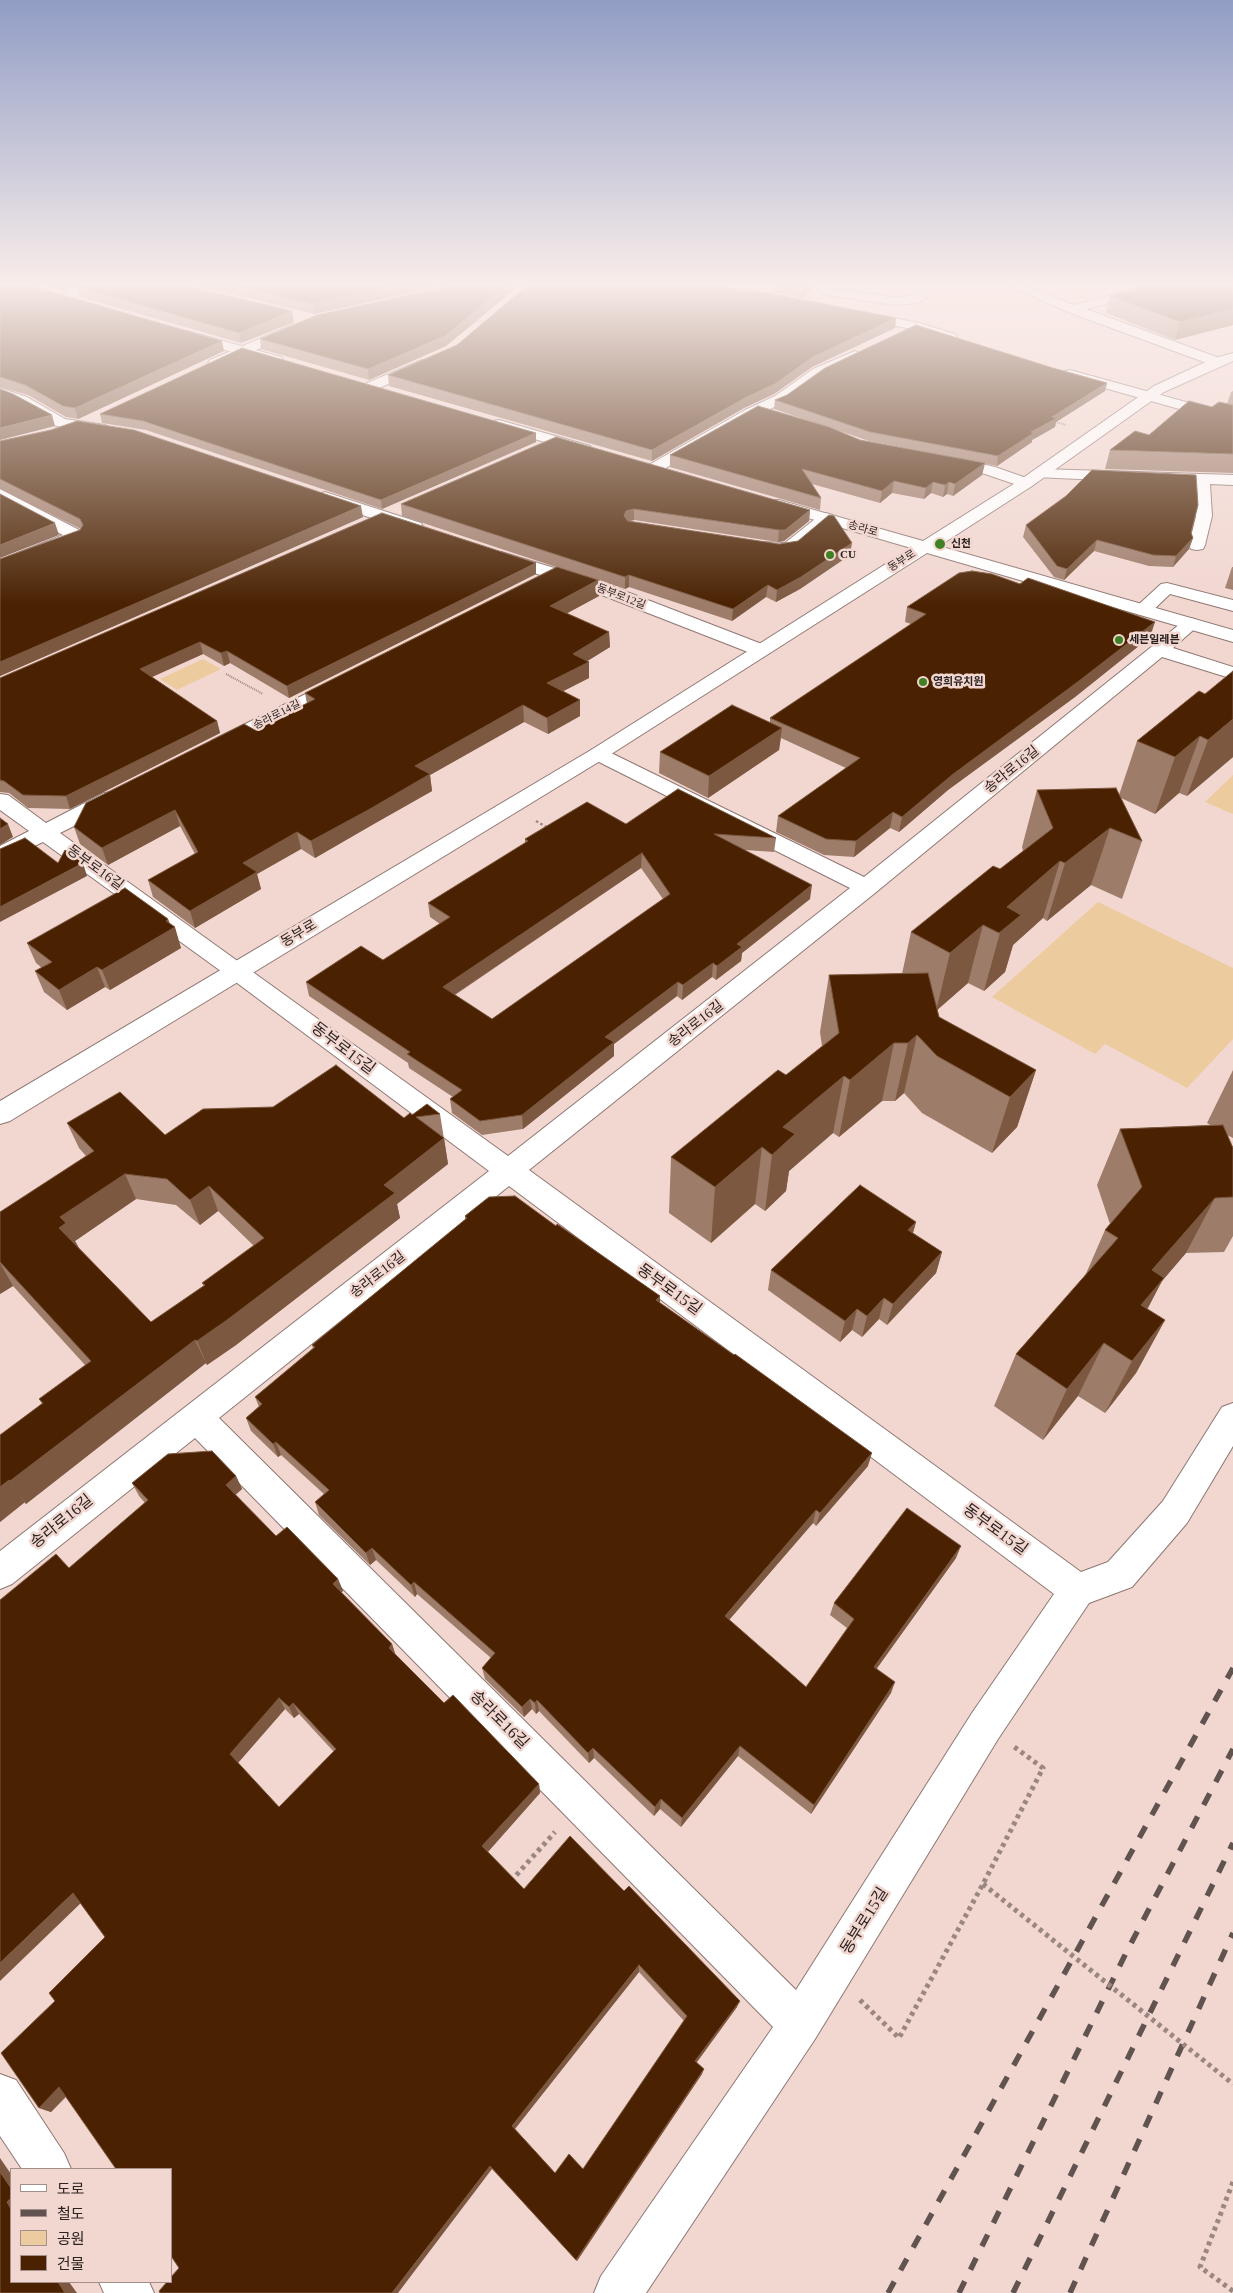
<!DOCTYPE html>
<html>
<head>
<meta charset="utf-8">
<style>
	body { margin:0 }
	#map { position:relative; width:1233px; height:2293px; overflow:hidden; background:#f2d7d1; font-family:"Times New Roman","Noto Sans KR",serif }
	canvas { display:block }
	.legend { position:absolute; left:10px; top:2168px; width:162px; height:115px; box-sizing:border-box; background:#f2d7d1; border:1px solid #a38f8b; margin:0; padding:6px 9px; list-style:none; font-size:15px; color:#2c2321 }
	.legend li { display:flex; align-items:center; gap:10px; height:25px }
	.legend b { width:25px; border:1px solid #a38f8b }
</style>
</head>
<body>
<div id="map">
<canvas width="1233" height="2293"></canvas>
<ul class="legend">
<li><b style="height:6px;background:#fff"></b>도로</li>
<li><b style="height:6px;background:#605350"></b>철도</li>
<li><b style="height:14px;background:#eccb9e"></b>공원</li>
<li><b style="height:14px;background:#4a2202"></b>건물</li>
</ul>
</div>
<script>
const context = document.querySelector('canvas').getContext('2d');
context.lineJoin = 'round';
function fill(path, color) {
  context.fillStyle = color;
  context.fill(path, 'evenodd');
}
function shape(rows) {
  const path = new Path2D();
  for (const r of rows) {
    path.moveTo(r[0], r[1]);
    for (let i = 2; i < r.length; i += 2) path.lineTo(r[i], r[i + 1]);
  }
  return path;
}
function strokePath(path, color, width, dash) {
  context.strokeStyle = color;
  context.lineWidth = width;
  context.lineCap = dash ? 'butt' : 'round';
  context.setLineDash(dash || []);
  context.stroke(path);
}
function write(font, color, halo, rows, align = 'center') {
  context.font = font + ' "Times New Roman","Noto Sans KR",serif';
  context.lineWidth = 5;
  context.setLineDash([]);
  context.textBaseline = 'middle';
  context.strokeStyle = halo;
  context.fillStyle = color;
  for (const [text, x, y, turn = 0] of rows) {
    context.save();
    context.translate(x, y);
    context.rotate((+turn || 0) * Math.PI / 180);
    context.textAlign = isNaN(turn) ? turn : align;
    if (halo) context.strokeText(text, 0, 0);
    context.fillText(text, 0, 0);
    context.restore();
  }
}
fill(shape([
	[1051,284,1113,284,1075,294],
	[203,659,221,669,177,690,160,679],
	[1233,775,1233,814,1205,802],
	[1098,902,1233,968,1233,1039,1187,1088,1105,1044,1095,1054,992,997]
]), '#eccb9e');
const minor = shape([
	[87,284,105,284,65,301,57,301,55,298,57,295,87,284],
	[823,284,836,284,832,289,894,297,911,296,931,284,952,284,936,291,918,303,894,305,819,294,817,291,823,284],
	[1004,284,1022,284,1074,305,1154,284,1176,284,1174,287,1086,309,1222,359,1224,362,1217,366,1212,365,1068,312,1004,284],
	[858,311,919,323,955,334,957,337,950,341,912,329,853,318,852,315,853,312,858,311],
	[294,324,301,328,299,331,220,366,210,366,208,363,210,360,294,324],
	[855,351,862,355,860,358,823,375,785,402,755,416,659,472,647,472,645,469,647,466,745,410,775,396,813,369,855,351],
	[422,360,427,361,429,364,427,367,377,389,372,390,365,386,367,383,422,360],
	[1070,370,1233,415,1233,424,1065,377,1063,374,1065,371,1070,370],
	[0,388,27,397,65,419,105,425,112,429,105,433,56,426,17,403,0,397,0,388],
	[948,456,995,467,1032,480,1034,483,1032,486,1026,488,985,474,943,464,940,461,943,458,948,456],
	[1040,469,1233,475,1233,485,1210,484,1212,516,1205,545,1203,549,1197,550,1191,549,1189,545,1196,516,1194,484,1034,477,1032,474,1034,471,1040,469],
	[0,489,83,532,85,536,83,540,0,571,0,560,63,535,0,501,0,489],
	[325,492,421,523,423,527,421,531,415,532,409,531,319,500,317,497,319,494,325,492],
	[826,513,832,515,834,518,832,521,796,551,778,554,756,551,754,547,756,543,762,542,785,543,820,515,826,513],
	[501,552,601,582,767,646,769,650,767,654,760,656,753,654,589,590,495,561,492,557,495,553,501,552],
	[1167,583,1233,600,1233,611,1170,594,1149,614,1137,614,1134,610,1137,606,1161,584,1167,583],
	[1191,618,1197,620,1200,624,1173,648,1233,667,1233,679,1162,657,875,893,529,1170,1081,1572,1108,1562,1163,1501,1222,1407,1233,1403,1233,1446,1187,1523,1132,1587,1089,1603,998,1739,815,2039,646,2293,594,2293,601,2276,773,2027,195,1438,12,1584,0,1589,0,1551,489,1171,229,977,43,842,0,862,0,846,29,831,0,810,0,794,8,795,46,823,104,793,112,792,120,793,123,798,120,803,60,833,508,1156,850,888,591,758,588,754,591,750,598,748,605,750,864,877,1185,620,1191,618],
	[509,1186,1054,1594,972,1713,796,1990,219,1418,509,1186],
	[340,677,347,679,350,683,347,687,225,749,218,751,211,749,208,745,211,741,340,677],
	[0,2074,16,2080,64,2153,71,2169,22,2169,0,2136,0,2074],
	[99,2282,149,2282,154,2293,104,2293,99,2282]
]);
const major = shape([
	[187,331,281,357,283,360,276,364,182,338,180,335,187,331],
	[1233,353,1233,361,1164,392,1032,486,939,546,1233,630,1233,642,927,553,605,758,10,1121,0,1124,0,1101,591,750,911,548,767,506,765,503,767,500,779,500,923,541,1020,480,1154,386,1212,359,1233,353],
	[499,420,590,446,593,449,590,452,585,454,494,427,492,424,494,421,499,420]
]);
strokePath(minor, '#8f7772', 2);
strokePath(major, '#8f7772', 2);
strokePath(shape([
	[474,320,486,322],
	[1053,421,1066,425],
	[226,674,263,694]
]), '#9a8782', 2, [1, 1]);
strokePath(shape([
	[536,821,548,828]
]), '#9a8782', 2.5, [2.5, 2.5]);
strokePath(shape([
	[511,1881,555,1832],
	[860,2000,899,2038,983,1884,1043,1768,1013,1746],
	[1233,2182,1200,2267,1233,2291]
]), '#9a8782', 5, [4, 4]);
fill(minor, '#fff');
fill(major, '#fff');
strokePath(shape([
	[888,2293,1233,1668],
	[959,2293,1126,1953,1233,1749],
	[1013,2293,1233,1843],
	[1070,2293,1233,1933]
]), '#605350', 5.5, [13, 13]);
strokePath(shape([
	[983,1884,1233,2084]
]), '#9a8782', 5, [4, 4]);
fill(shape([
	[0,284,224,351,78,419,66,417,28,395,0,387],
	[37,284,81,284,61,291],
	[189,284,450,284,314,314],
	[459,284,521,284,446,346,369,380,261,349,260,339],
	[773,284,816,284,803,298,772,292],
	[1233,284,1233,325,1175,340,1106,313,1110,296],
	[77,287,294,322,241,343,80,297],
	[896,318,895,328,812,367,774,394,744,408,652,461,389,386,388,375,457,345],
	[1053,368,1107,383,1105,391,1056,422,1055,427,1032,440,1032,442,997,466,869,441,831,428,860,440,985,463,982,475,953,496,947,494,943,497,931,493,924,499,892,493,880,503,812,484,821,498,820,510,670,467,670,455,824,426,774,409,775,400],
	[1233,391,1233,473,1105,469,1110,450,1149,435,1212,407,1227,404,1231,392],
	[100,414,536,442,382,509,146,430,102,423],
	[0,441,363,517,0,676,0,559,80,530,81,529,0,489],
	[401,504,810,510,809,521,784,541,778,542,634,520,629,521,850,555,800,589,776,602,766,597,732,621,629,587,625,589,598,580,599,596,567,613,609,632,610,647,587,661,589,662,589,678,563,691,580,700,580,716,548,734,524,722,430,775,432,791,372,825,315,858,301,849,257,874,261,889,195,928,153,897,148,880,195,854,180,826,108,865,80,844,74,827,255,730,307,704,305,693,556,567,402,516],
	[1026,525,1191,533,1193,538,1189,549,1173,567,1149,566,1094,551,1064,580,1054,577,1023,537],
	[1232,567,1233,567,1233,590,1225,588],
	[536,574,289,698,230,663,224,666,203,654,152,677,217,721,220,733,70,809,28,808,9,793,0,792,0,678],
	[907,607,1150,637,1075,697,948,790,899,832,890,828,854,857,824,855,776,832,778,816,846,768,781,738,779,750,708,798,659,773,660,752,770,723,770,718,911,624,905,622],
	[1199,691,1233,757,1187,796,1179,793,1155,814,1121,798,1142,841,1122,899,1091,885,1047,921,1043,918,1013,945,1005,972,984,991,968,983,937,1010,939,1017,1036,1070,1017,1127,992,1153,922,1113,904,1093,895,1101,882,1101,839,1137,833,1133,789,1171,786,1191,765,1211,755,1204,711,1243,669,1213,671,1157,786,1075,822,1046,820,1032,829,975,902,974,911,932,1000,869,1023,851,1022,847,1037,790,1119,795,1137,741],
	[626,824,776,838,774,852,745,850,810,899,742,953,741,961,716,980,712,977,682,1000,677,996,614,1044,614,1056,523,1129,482,1135,452,1113,450,1099,453,1097,409,1068,408,1063,309,996,306,982,383,960,440,924,430,917,428,903,525,843,525,839],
	[641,868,663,899,492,1019,455,995],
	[168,919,181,948,110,990,105,987,67,1010,44,992,35,971,42,968,36,963,27,943],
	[1233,1070,1233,1138,1227,1135,1233,1148,1233,1236,1224,1252,1186,1253,1162,1281,1147,1309,1165,1320,1136,1373,1105,1413,1078,1396,1043,1440,994,1406,1016,1354,1085,1276,1105,1230,1110,1224,1097,1185,1120,1129,1210,1125,1207,1123],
	[440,1114,448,1164,397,1204,400,1218,236,1345,207,1365,206,1363,26,1504,25,1502,0,1522,0,1435,42,1404,39,1399,85,1365,13,1286,0,1294,0,1212,86,1156,79,1148,67,1123,165,1135,404,1118,412,1115],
	[136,1199,176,1205,200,1225,218,1211,254,1246,202,1283,204,1286,151,1322,79,1248,75,1241],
	[465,1216,556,1226,660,1296,660,1303,868,1466,816,1526,813,1523,729,1620,806,1687,847,1628,830,1615,834,1603,956,1558,877,1668,891,1693,811,1814,738,1756,681,1827,660,1809,654,1816,594,1758,589,1763,539,1711,536,1714,532,1709,524,1717,485,1679,482,1668,491,1658,417,1594,415,1597,376,1560,370,1565,319,1515,315,1502,324,1494,281,1455,278,1457,251,1431,246,1418,259,1407,255,1397,313,1348,312,1345,465,1220],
	[916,1222,913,1233,942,1252,936,1273,887,1325,879,1319,862,1337,852,1330,840,1342,768,1290,771,1270],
	[236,1476,242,1489,235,1495,276,1536,338,1579,343,1591,341,1592,392,1644,395,1654,444,1703,539,1784,540,1793,488,1852,524,1889,737,2007,697,2062,702,2074,577,2261,492,2169,179,2268,111,2160,66,2097,51,2112,39,2108,55,2001,105,1937,81,1904,69,1568,145,1503,139,1496,132,1483],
	[285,1709,294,1718,299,1714,334,1752,279,1807,238,1763],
	[639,1972,684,2021,583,2169,555,2173,515,2129]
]), '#9e7c6a');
fill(shape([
	[60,284,81,284,61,291],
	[404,284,450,284,314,314,313,304],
	[508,284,521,284,446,346,369,380,368,369],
	[804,284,816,284,803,298],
	[1233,309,1233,325,1175,340,1180,322],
	[292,311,294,322,241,343,239,333],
	[896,318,895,328,812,367,774,394,744,408,652,461,652,450,745,398,813,357],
	[222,341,224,351,78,419,75,408],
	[1107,383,1105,391,1056,422,1055,427,1032,440,1032,442,997,466,998,456,1052,417],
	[52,415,55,426,0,440,0,428],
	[536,433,536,442,382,509,381,500],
	[985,463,982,475,953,496,955,484],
	[894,481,892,493,880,503,882,491],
	[933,482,931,493,924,499,926,488],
	[949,482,947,494,943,497,945,485],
	[361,506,363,517,0,676,0,662],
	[634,509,634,520,626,522,624,516,626,511],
	[810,510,809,521,784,541,778,542,779,530],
	[55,523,59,535,0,558,0,545],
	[1193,538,1189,549,1173,567,1176,556],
	[1097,540,1094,551,1064,580,1067,569],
	[852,543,850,555,800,589,776,602,777,590],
	[536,563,536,574,289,698,287,686],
	[629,575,629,587,625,589,625,577],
	[598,580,599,596,551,622,550,606],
	[768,585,766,597,732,621,733,609],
	[1155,622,1150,637,1075,697,948,790,899,832,902,817,952,775],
	[609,632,610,647,573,670,573,654],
	[200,642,203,654,143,681,140,669],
	[227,651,230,663,224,666,221,653],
	[589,662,589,678,548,699,547,683],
	[580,700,580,716,548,734,547,718],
	[523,705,524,722,430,775,432,791,372,825,315,858,311,841,415,766],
	[1233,719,1233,757,1187,796,1208,740],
	[217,721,220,733,70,809,66,796],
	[782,728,779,750,708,798,709,776],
	[1200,736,1179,793,1155,814,1175,757],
	[175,810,180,826,108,865,102,848],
	[893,812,890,828,854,857,856,841],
	[8,824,13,837,0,845,0,829],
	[1110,828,1091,885,1047,921,1065,863],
	[297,832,301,849,257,874,261,889,195,928,190,911,243,863],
	[642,853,641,868,445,1001,443,987],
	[1060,861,1043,918,1013,945,1005,972,984,991,1007,907],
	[83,863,87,876,0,922,0,907],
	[812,885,810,899,742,953,741,961,716,980,717,966,737,944],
	[168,919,171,929,175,927,181,948,110,990,102,970],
	[983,925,968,983,936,1011,950,953],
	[713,963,712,977,682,1000,683,985],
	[97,967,105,987,67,1010,59,990],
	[678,982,677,996,614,1044,614,1056,523,1129,522,1115,605,1037],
	[917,1035,904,1093,895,1101,908,1043],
	[894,1043,882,1101,839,1137,850,1080],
	[1036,1070,1017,1127,992,1153,1010,1097],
	[844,1076,833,1133,789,1171,786,1191,765,1211,772,1155,783,1127],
	[444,1138,448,1164,397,1204,400,1218,236,1345,207,1365,197,1341,384,1185],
	[762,1147,755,1204,711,1243,715,1187],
	[125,1174,136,1199,75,1241,79,1248,59,1228,60,1217],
	[209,1186,218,1211,200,1225,190,1200],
	[1215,1198,1186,1253,1162,1281,1136,1331,1119,1353,1152,1270],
	[916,1222,910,1243,908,1230],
	[942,1252,936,1273,887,1325,893,1304],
	[0,1263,13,1286,0,1294],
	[660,1296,660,1310,656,1300],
	[884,1298,879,1319,862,1337,867,1316],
	[857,1309,852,1330,840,1342,845,1321],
	[1165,1320,1136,1373,1105,1413,1132,1361],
	[195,1340,206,1363,26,1504,10,1481],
	[1104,1343,1078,1396,1043,1440,1067,1389],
	[276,1442,281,1455,278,1457,273,1444],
	[872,1453,868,1466,816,1526,820,1513],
	[236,1476,242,1489,232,1498,226,1485],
	[9,1480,25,1502,0,1522,0,1487],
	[816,1510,813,1523,723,1627,725,1616],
	[961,1546,956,1558,870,1678,874,1667],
	[372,1548,376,1560,370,1565,366,1553],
	[338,1579,343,1591,337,1596,333,1584],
	[414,1582,417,1594,415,1597,411,1585],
	[392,1644,396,1656,389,1648],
	[895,1682,891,1693,811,1814,814,1805],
	[279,1698,285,1709,237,1764,230,1754],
	[530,1699,532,1709,524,1717,522,1707],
	[537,1700,539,1711,536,1714,535,1703],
	[293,1703,299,1714,294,1718,289,1707],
	[740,1746,738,1756,681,1827,682,1818],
	[593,1748,594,1758,589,1763,588,1753],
	[539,1784,540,1793,485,1855,482,1846],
	[661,1799,660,1809,654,1816,655,1807],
	[73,1893,83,1901,0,1981,0,1963],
	[639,1965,639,1972,514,2130,512,2126],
	[740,2001,737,2007,694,2066,695,2061],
	[704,2069,702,2074,577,2261,576,2260],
	[59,2087,70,2092,51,2112,39,2108],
	[0,2158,11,2174,11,2188,0,2172],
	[490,2166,492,2169,398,2293,392,2293],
	[11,2198,11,2209,7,2202],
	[58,2282,69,2282,77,2293,65,2293]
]), '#7c5840');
const building = shape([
	[0,284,25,284,222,341,75,408,63,406,25,385,0,377,0,284],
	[83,284,179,284,292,311,239,333,77,287,83,284],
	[228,284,404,284,313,304,228,284],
	[459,284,508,284,445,336,368,369,260,339,317,315,459,284],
	[529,284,702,284,763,292,896,318,813,357,775,384,745,398,652,450,388,375,457,345,529,284],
	[1152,284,1233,284,1233,309,1180,322,1110,296,1152,284],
	[916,325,1053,368,1107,383,1052,417,1057,418,1031,432,1034,433,998,456,870,432,775,400,787,395,825,368,916,325],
	[242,348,536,433,381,500,143,421,100,414,242,348],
	[0,389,13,394,52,415,0,428,0,389],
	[1189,401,1212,407,1219,402,1233,405,1233,454,1110,450,1135,431,1149,435,1189,401],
	[758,406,829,427,860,440,985,463,955,484,949,482,945,485,933,482,926,488,894,481,882,491,802,469,821,498,670,455,758,406],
	[77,421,134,430,361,506,0,662,0,559,80,530,83,525,80,519,0,479,0,441,51,430,77,421],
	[556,437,810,510,785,530,779,530,634,509,626,511,624,516,628,521,779,544,798,541,829,515,834,516,852,543,801,577,777,590,768,585,733,609,629,575,625,577,401,504,556,437],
	[1092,470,1196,475,1198,505,1191,533,1193,538,1176,556,1153,555,1097,540,1067,569,1057,566,1026,525,1066,496,1092,470],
	[0,494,55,523,0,545,0,494],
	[382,513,536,563,287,686,227,651,221,653,200,642,140,669,217,721,66,796,23,795,4,781,0,780,0,678,382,513],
	[557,567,598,580,550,606,609,632,573,654,589,662,547,683,580,700,547,718,523,705,415,766,430,774,370,809,311,841,297,832,243,863,257,872,190,911,148,880,198,852,175,810,102,848,74,827,86,803,244,724,255,730,315,699,305,693,557,567],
	[972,571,992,574,1020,584,1028,578,1155,622,1079,681,952,775,902,817,893,812,856,841,826,839,778,816,860,758,770,718,926,614,907,607,959,573,972,571],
	[1233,671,1233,719,1208,740,1200,736,1175,757,1137,741,1199,691,1205,694,1233,671],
	[732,705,782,728,709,776,660,752,732,705],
	[1116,788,1142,841,1110,828,1065,863,1060,861,1007,907,1021,915,999,933,983,925,950,953,911,932,993,866,1000,869,1053,828,1037,790,1116,788],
	[678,789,776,838,714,834,812,885,737,944,742,947,717,966,713,963,683,985,678,982,605,1037,614,1042,522,1115,480,1121,450,1099,462,1090,407,1054,410,1052,306,982,361,946,383,960,450,917,428,903,528,841,525,839,587,802,626,824,678,789],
	[642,853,670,894,492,1019,443,987,642,853],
	[0,818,8,824,0,829,0,818],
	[25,838,58,863,65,850,83,863,0,907,0,849,25,838],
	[125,888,168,919,166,921,175,927,102,970,97,967,59,990,35,971,52,962,27,943,125,888],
	[928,973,939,1017,1036,1070,1010,1097,937,1056,917,1035,908,1043,894,1043,850,1080,844,1076,783,1127,795,1134,772,1155,762,1147,715,1187,671,1157,778,1070,786,1075,839,1033,829,975,928,973],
	[336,1065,404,1118,410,1113,412,1115,427,1104,440,1114,416,1117,444,1138,384,1185,395,1193,227,1320,197,1341,195,1340,10,1481,9,1480,0,1487,0,1435,43,1403,39,1399,91,1361,0,1262,0,1212,94,1151,67,1123,120,1092,165,1135,203,1109,273,1107,336,1065],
	[125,1174,167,1179,190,1200,209,1186,264,1238,202,1283,205,1285,151,1322,59,1228,66,1223,60,1217,125,1174],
	[1223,1125,1233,1148,1233,1197,1215,1198,1152,1270,1164,1278,1141,1305,1165,1320,1132,1361,1104,1343,1067,1389,1016,1354,1118,1238,1105,1230,1142,1187,1120,1129,1223,1125],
	[860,1185,916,1222,908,1230,942,1252,893,1304,884,1298,867,1316,857,1309,845,1321,771,1270,860,1185],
	[515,1196,556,1226,557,1224,660,1296,656,1300,734,1355,735,1354,872,1453,820,1513,816,1510,725,1616,806,1687,854,1619,834,1603,907,1508,961,1546,874,1667,895,1682,814,1805,740,1746,682,1818,661,1799,655,1807,593,1748,588,1753,537,1700,535,1703,530,1699,522,1707,482,1668,495,1653,414,1582,411,1585,372,1548,366,1553,315,1502,329,1490,276,1442,273,1444,246,1418,262,1404,255,1397,315,1347,312,1345,467,1218,465,1216,489,1197,515,1196],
	[212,1451,236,1476,226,1485,276,1536,287,1527,338,1579,333,1584,392,1644,389,1648,444,1703,453,1695,539,1784,482,1846,524,1889,570,1836,624,1891,629,1886,740,2001,695,2061,704,2069,576,2260,490,2166,392,2293,160,2293,159,2291,167,2282,171,2282,171,2277,179,2268,171,2256,171,2169,116,2169,59,2087,39,2108,1,2053,55,2001,49,1993,105,1937,73,1893,0,1963,0,1600,56,1554,69,1568,148,1500,132,1483,168,1454,212,1451],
	[279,1698,289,1707,293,1703,336,1749,279,1807,230,1754,279,1698],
	[639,1965,687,2016,583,2169,569,2154,555,2173,512,2126,639,1965],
	[0,2172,11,2188,11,2198,7,2202,11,2209,11,2282,58,2282,65,2293,0,2293,0,2172]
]);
fill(building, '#4a2202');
strokePath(building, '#7c5840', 1);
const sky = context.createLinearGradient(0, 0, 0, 605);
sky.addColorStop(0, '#919dc5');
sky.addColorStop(0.47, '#f9edea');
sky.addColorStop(1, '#f9edea00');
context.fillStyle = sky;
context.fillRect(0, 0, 1233, 605);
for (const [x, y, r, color] of [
	[940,544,6,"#3f8123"],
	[830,555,5,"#3f8123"],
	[1119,640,5,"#3f8123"],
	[923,682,5,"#3f8123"]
]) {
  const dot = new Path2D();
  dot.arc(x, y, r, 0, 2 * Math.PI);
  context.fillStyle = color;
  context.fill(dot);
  strokePath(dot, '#f2d7d1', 2);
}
write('11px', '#2c2321', '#f2d7d1', [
	["송라로",863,529,16],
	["동부로",902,561,-32],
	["동부로12길",621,597,21],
	["송라로14길",277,715,-27]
]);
write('bold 11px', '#2c2321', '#f2d7d1', [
	["신천",951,544],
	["CU",840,555],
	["세븐일레븐",1129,640],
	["영희유치원",933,682]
], 'left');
write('14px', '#2c2321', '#f2d7d1', [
	["송라로16길",1012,770,-39],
	["동부로16길",95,868,36],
	["동부로",299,934,-31],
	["송라로16길",696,1024,-38],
	["송라로16길",378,1275,-38]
]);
write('16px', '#2c2321', '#f2d7d1', [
	["동부로15길",343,1049,37],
	["동부로15길",669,1290,36],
	["송라로16길",62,1522,-39],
	["동부로15길",995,1530,36],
	["송라로16길",499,1720,45],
	["동부로15길",865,1921,-58]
]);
</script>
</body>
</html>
